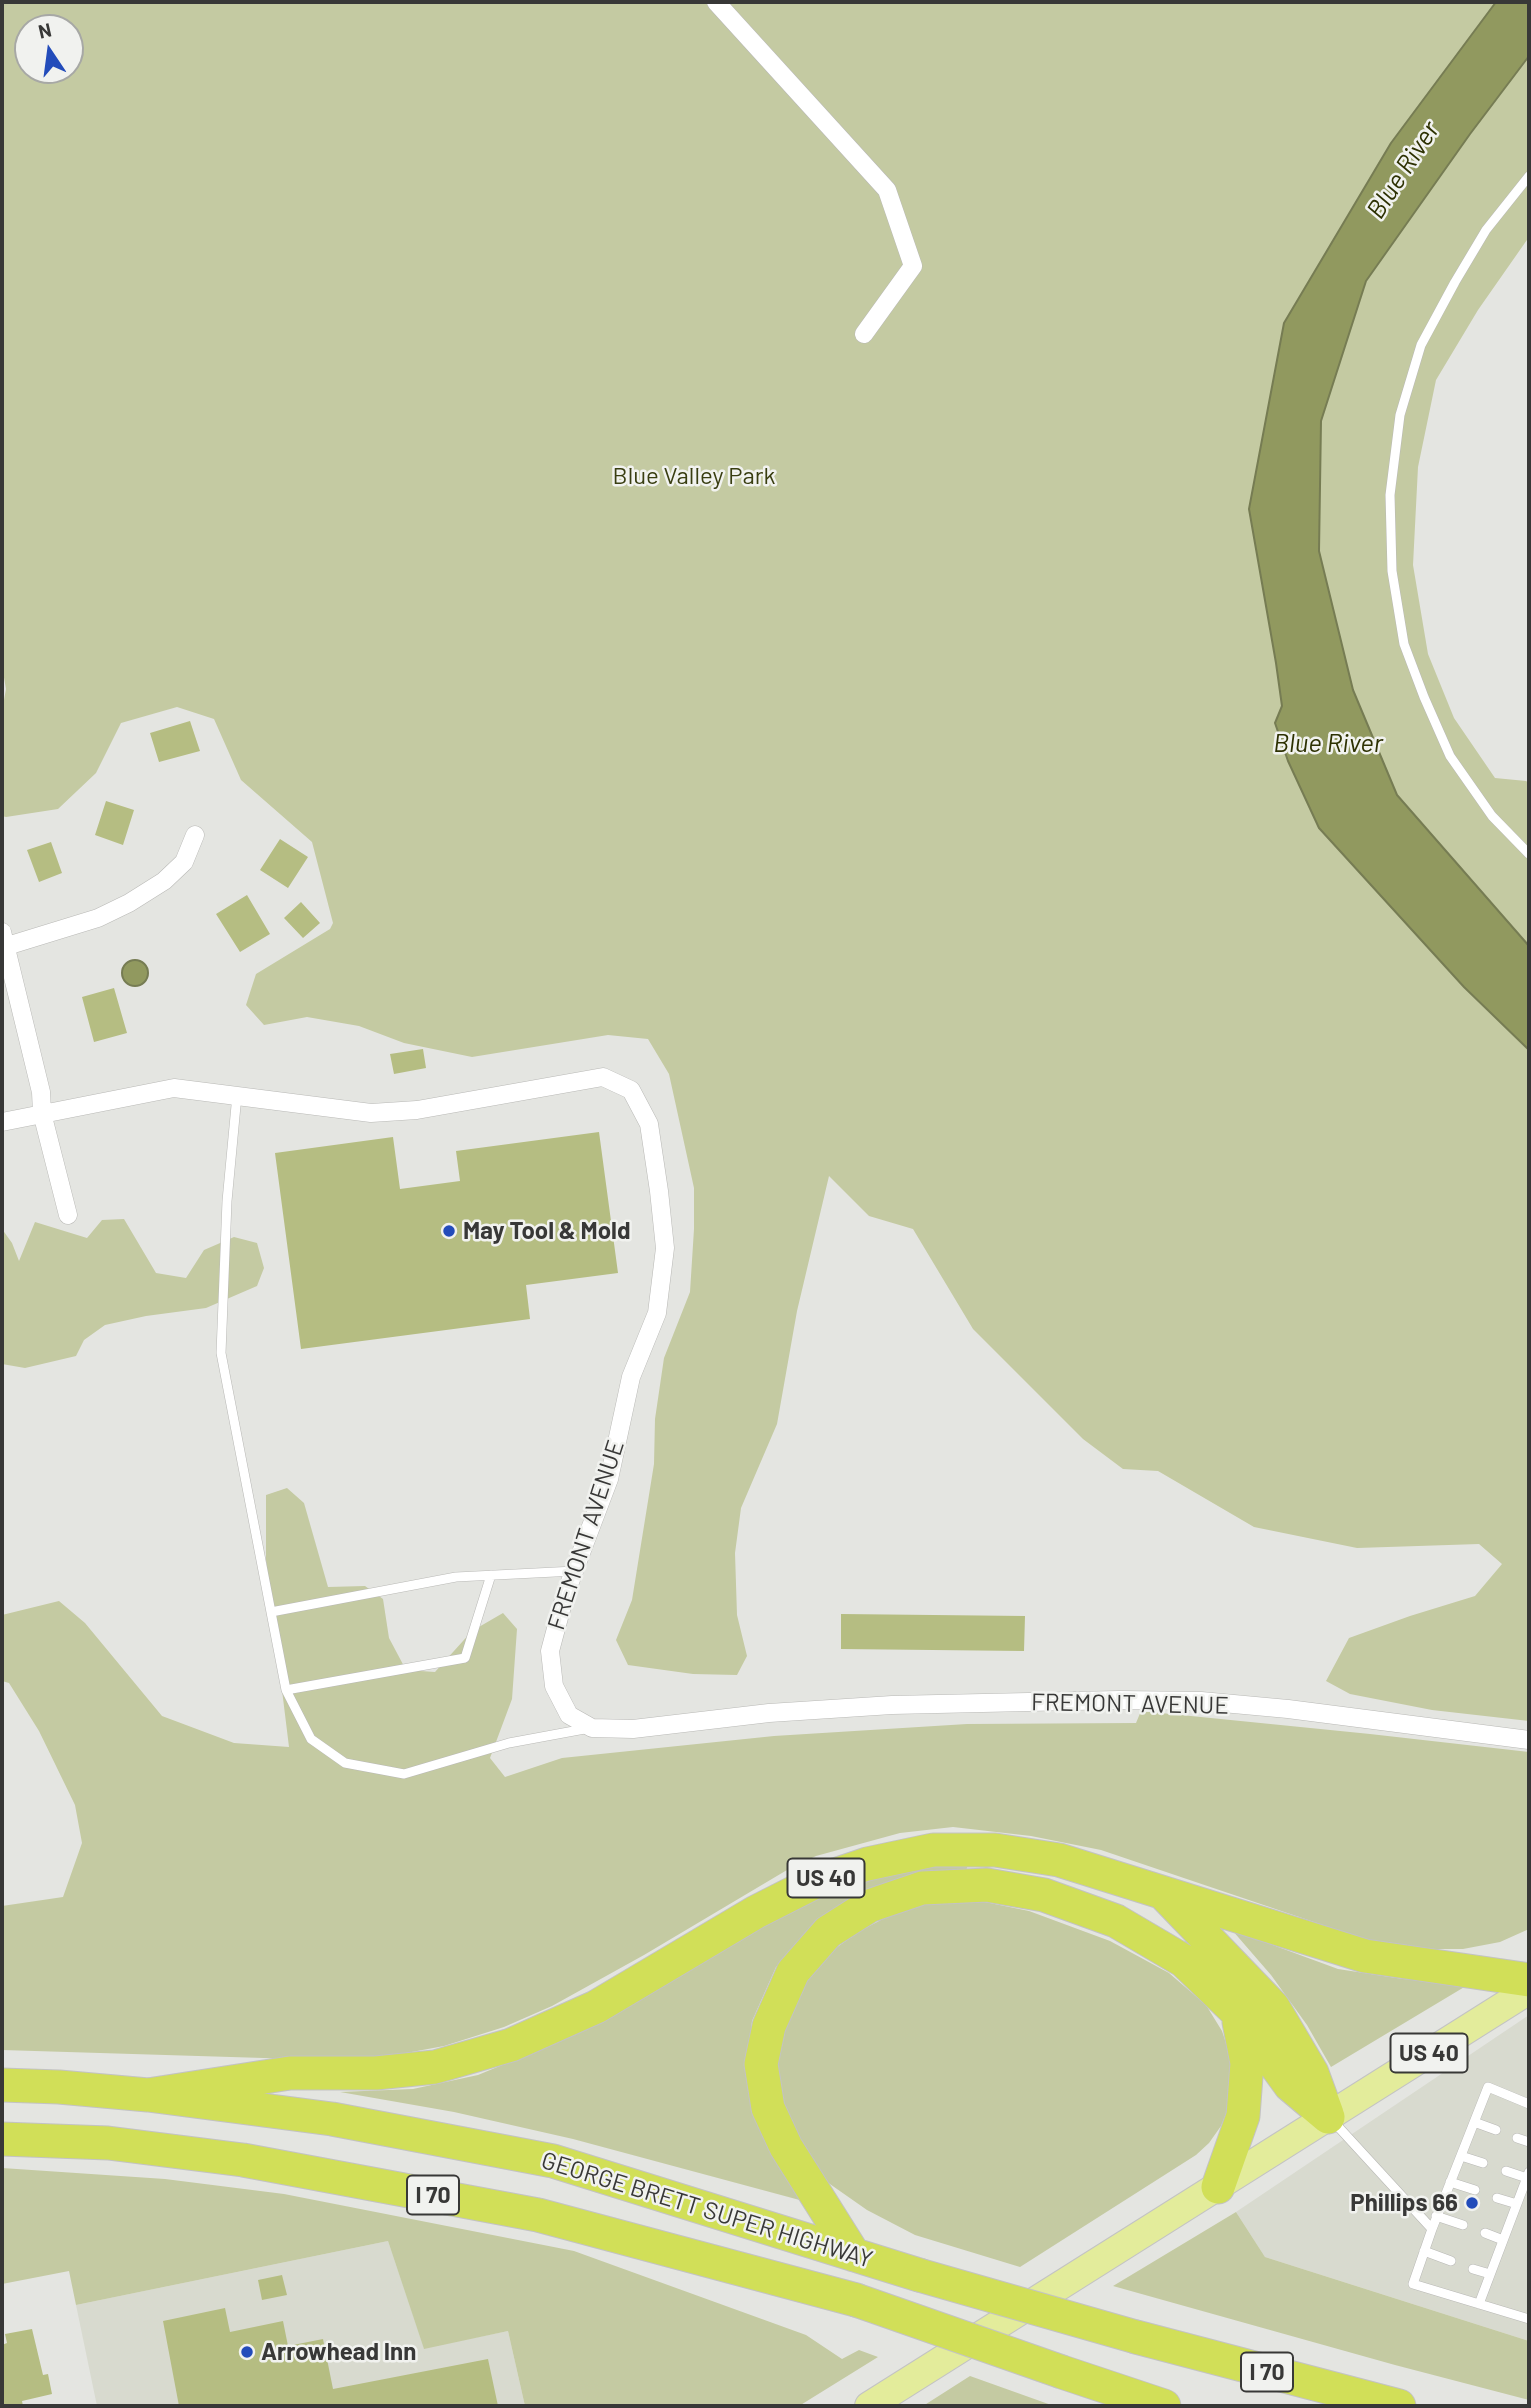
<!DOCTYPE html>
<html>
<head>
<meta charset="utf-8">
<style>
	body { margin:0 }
	#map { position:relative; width:1531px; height:2408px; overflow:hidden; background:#e4e5e1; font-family:Barlow,sans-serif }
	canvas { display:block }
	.frame { position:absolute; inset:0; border:4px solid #383837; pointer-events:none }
	.north { position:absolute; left:14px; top:14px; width:70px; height:70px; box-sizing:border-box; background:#f1f2ef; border:2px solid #a7a8a5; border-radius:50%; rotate:347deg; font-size:19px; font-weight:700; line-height:28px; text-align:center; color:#383837 }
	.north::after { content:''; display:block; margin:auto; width:24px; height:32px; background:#234cba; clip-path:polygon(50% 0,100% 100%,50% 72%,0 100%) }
</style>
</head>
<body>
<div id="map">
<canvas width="1531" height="2408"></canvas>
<div class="frame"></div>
<div class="north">N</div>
</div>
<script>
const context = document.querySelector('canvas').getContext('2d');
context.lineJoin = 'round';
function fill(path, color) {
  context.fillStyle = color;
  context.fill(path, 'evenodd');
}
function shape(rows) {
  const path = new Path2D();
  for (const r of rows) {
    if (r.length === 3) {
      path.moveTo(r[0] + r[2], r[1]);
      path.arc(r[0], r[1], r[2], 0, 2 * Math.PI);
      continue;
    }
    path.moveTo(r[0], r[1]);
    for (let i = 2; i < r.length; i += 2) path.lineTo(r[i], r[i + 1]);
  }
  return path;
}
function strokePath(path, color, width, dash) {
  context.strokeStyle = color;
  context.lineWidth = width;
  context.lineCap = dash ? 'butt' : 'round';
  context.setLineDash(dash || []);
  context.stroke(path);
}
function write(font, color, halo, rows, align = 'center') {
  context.font = font + ' Barlow,sans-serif';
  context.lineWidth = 5;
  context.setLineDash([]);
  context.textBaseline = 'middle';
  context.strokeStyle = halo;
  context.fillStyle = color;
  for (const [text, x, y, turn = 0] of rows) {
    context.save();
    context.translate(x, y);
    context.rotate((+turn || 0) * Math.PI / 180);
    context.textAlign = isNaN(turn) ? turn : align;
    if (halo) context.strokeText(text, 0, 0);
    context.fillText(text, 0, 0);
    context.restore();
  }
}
fill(shape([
	[1529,2015,1529,2341,1265,2257,1236,2212],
	[388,2241,424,2348,508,2331,525,2406,97,2406,76,2305]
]), '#d8dacf');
fill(shape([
	[2,2,1496,2,1391,143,1284,323,1276,663,1282,706,1275,723,1288,761,1319,828,1464,987,1529,1050,1529,1721,1432,1710,1350,1694,1326,1681,1349,1638,1410,1616,1475,1596,1502,1564,1479,1544,1357,1548,1254,1527,1158,1471,1123,1469,1083,1439,973,1329,913,1229,869,1216,829,1176,797,1311,777,1424,741,1508,735,1553,737,1615,747,1656,737,1675,693,1674,628,1665,616,1640,632,1600,654,1464,655,1419,664,1358,690,1292,694,1229,694,1188,669,1074,648,1039,608,1035,472,1057,404,1043,359,1026,307,1017,264,1025,246,1005,256,974,330,929,333,923,312,842,241,780,214,719,177,707,121,723,96,773,58,809,6,817,2,816,2,711,6,689,2,666],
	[28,28,70,28,70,70,28,70],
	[1529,56,1529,237,1478,310,1436,380,1418,467,1413,565,1428,654,1454,718,1495,778,1526,781,1529,783,1529,946,1397,795,1353,690,1319,551,1321,421,1366,281,1470,134],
	[124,1219,156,1273,186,1278,204,1250,234,1237,257,1243,264,1268,257,1286,206,1308,146,1316,105,1325,84,1340,76,1356,25,1368,2,1364,2,1229,12,1243,19,1261,35,1222,87,1238,102,1220],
	[287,1488,304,1503,328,1587,365,1586,383,1599,389,1638,406,1670,435,1672,472,1631,503,1613,517,1629,512,1699,490,1758,505,1777,562,1758,774,1736,967,1724,1136,1723,1141,1711,1370,1734,1529,1752,1529,1929,1500,1942,1463,1949,1417,1949,1379,1944,1101,1850,1031,1836,953,1827,900,1833,816,1856,787,1870,644,1955,552,2006,504,2027,444,2046,390,2056,329,2060,2,2050,2,1906,63,1897,82,1843,75,1805,39,1731,9,1683,2,1681,2,1615,59,1601,85,1623,162,1716,234,1743,289,1747,266,1560,266,1495],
	[968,1863,966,1872,810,1931,776,1967,752,2021,747,2064,807,2202,573,2139,454,2112,340,2092,413,2089,478,2075,548,2046,781,1914,849,1881,904,1868],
	[975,1900,1029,1911,1110,1941,1169,1973,1206,2005,1222,2031,1231,2058,1229,2106,1221,2126,1209,2143,1196,2155,1020,2267,915,2235,867,2210,827,2182,787,2122,776,2053,799,1988,826,1955,860,1931,896,1912,934,1902],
	[1232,1930,1338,1969,1403,1979,1471,1983,1331,2067,1307,2025,1271,1975],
	[2,2168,165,2179,284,2194,574,2251,806,2335,842,2359,859,2350,878,2357,799,2406,525,2406,508,2331,424,2349,388,2241,76,2305,69,2271,2,2284],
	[1236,2212,1265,2257,1529,2341,1529,2400,1395,2365,1113,2286],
	[970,2376,1054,2406,923,2406]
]), '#c4caa2');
const water = shape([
	[1496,2,1529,2,1529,56,1470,134,1366,281,1321,421,1319,551,1353,690,1397,795,1529,946,1529,1050,1464,987,1319,828,1288,761,1275,723,1282,706,1276,663,1249,509,1284,323,1391,143,1496,2],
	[135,973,13]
]);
fill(water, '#91995f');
strokePath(water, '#767c53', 2);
fill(shape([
	[190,721,200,751,159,762,150,733],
	[106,801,134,810,123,845,95,835],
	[280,839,308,857,288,888,260,870],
	[51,842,62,873,39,882,27,850],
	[247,895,270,934,240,952,216,914],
	[301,902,320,923,303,938,284,918],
	[114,988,127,1033,94,1042,82,997],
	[423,1049,426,1068,394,1074,390,1054],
	[599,1132,618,1273,526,1285,530,1319,301,1349,275,1153,393,1137,400,1189,460,1181,456,1151],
	[841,1614,1025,1616,1024,1651,841,1649],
	[282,2275,287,2295,262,2300,258,2280],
	[225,2308,230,2332,283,2321,288,2346,323,2339,333,2389,488,2359,498,2406,179,2406,163,2321],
	[32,2329,43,2375,48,2374,52,2394,22,2401,23,2406,2,2406,2,2345,7,2343,5,2334]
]), '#b5bd82');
const service = shape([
	[1529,176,1486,230,1455,282,1421,345,1400,415,1390,495,1392,571,1404,644,1424,697,1450,756,1492,816,1529,854],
	[237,1095,227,1201,221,1353,286,1690,311,1739,345,1763,404,1774,509,1743,590,1728],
	[271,1612,456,1577,575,1571],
	[286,1690,465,1658,491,1575],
	[1332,2120,1432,2229,1413,2284,1529,2319],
	[1474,2122,1496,2130],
	[1517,2138,1529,2142],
	[1461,2156,1483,2163],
	[1506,2171,1527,2178],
	[1450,2182,1475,2190],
	[1497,2198,1517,2204],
	[1436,2216,1463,2225],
	[1432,2229,1488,2087,1529,2104],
	[1485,2233,1503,2240],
	[1424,2251,1451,2261],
	[1473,2269,1490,2274],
	[1479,2304,1529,2172]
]);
const minor = shape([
	[716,2,887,190,913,266,864,334],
	[2,932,41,1092,42,1113,68,1215],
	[7,946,98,918,129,903,164,881,184,862,195,835],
	[2,1122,174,1088,371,1113,417,1110,603,1077,631,1090,649,1124,659,1191,665,1248,657,1313,631,1377,609,1479,565,1595,550,1651,554,1686,569,1715,592,1728,633,1729,769,1713,892,1705,1119,1700,1201,1701,1288,1709,1529,1740]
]);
const primary = shape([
	[869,2406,1529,1990]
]);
const motorway = shape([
	[1166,1896,1273,2007,1312,2073,1327,2114],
	[2,2085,59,2087,148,2095,332,2119,553,2161,919,2275],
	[148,2095,290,2073,376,2073,435,2067,511,2045,596,2007,756,1912,817,1881,867,1864,933,1850,995,1850,1059,1860,1365,1956,1529,1980],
	[2,2139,108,2143,243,2160,538,2215,856,2300],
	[1218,2187,1243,2116,1247,2063,1239,2022],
	[854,2255,786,2147,768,2108,761,2064,769,2026,793,1972,828,1932,869,1906,922,1888,987,1885,1044,1895,1116,1921,1184,1961,1237,2012,1290,2085,1328,2117],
	[1136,2337,1399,2406],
	[1062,2372,1164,2406]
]);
strokePath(service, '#b9b9b6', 10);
strokePath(minor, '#b9b9b6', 19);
strokePath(primary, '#c3c3c3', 30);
strokePath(motorway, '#c3c3c3', 35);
strokePath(service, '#fff', 9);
strokePath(minor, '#fff', 18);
strokePath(primary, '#e3ec9b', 28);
strokePath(motorway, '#d1df58', 33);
const motorwayBridge = shape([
	[919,2275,1136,2337],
	[856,2300,1062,2372]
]);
strokePath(motorwayBridge, '#c3c3c3', 35, []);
strokePath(motorwayBridge, '#d1df58', 33);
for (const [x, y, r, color] of [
	[449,1231,7,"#234cba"],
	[1472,2203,7,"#234cba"],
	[247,2352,7,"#234cba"]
]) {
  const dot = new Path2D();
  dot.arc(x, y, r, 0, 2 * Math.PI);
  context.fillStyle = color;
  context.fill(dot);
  strokePath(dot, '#f1f2ef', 2.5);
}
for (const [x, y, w] of [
	[826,1878,77],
	[1429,2053,77],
	[433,2195,52],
	[1267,2372,52]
]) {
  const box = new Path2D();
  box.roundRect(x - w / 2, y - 19.5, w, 39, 5);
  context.fillStyle = '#f1f2ef';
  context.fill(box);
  strokePath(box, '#383837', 2);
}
write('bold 23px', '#383837', null, [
	["US 40",826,1878],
	["US 40",1429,2053],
	["I 70",433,2195],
	["I 70",1267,2372]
]);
write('24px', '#393e11', '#f1f2ef', [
	["Blue Valley Park",694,476]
]);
write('bold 24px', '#383837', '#f1f2ef', [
	["May Tool & Mold",463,1231],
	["Phillips 66",1458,2203,"right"],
	["Arrowhead Inn",261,2352]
], 'left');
write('24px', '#383837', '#f1f2ef', [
	["FREMONT AVENUE",586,1535,-72],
	["FREMONT AVENUE",1130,1704,1],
	["GEORGE BRETT SUPER HIGHWAY",707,2210,17]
]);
write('italic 26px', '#2d3102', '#f1f2ef', [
	["Blue River",1403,170,-57],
	["Blue River",1328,743]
]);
</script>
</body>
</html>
